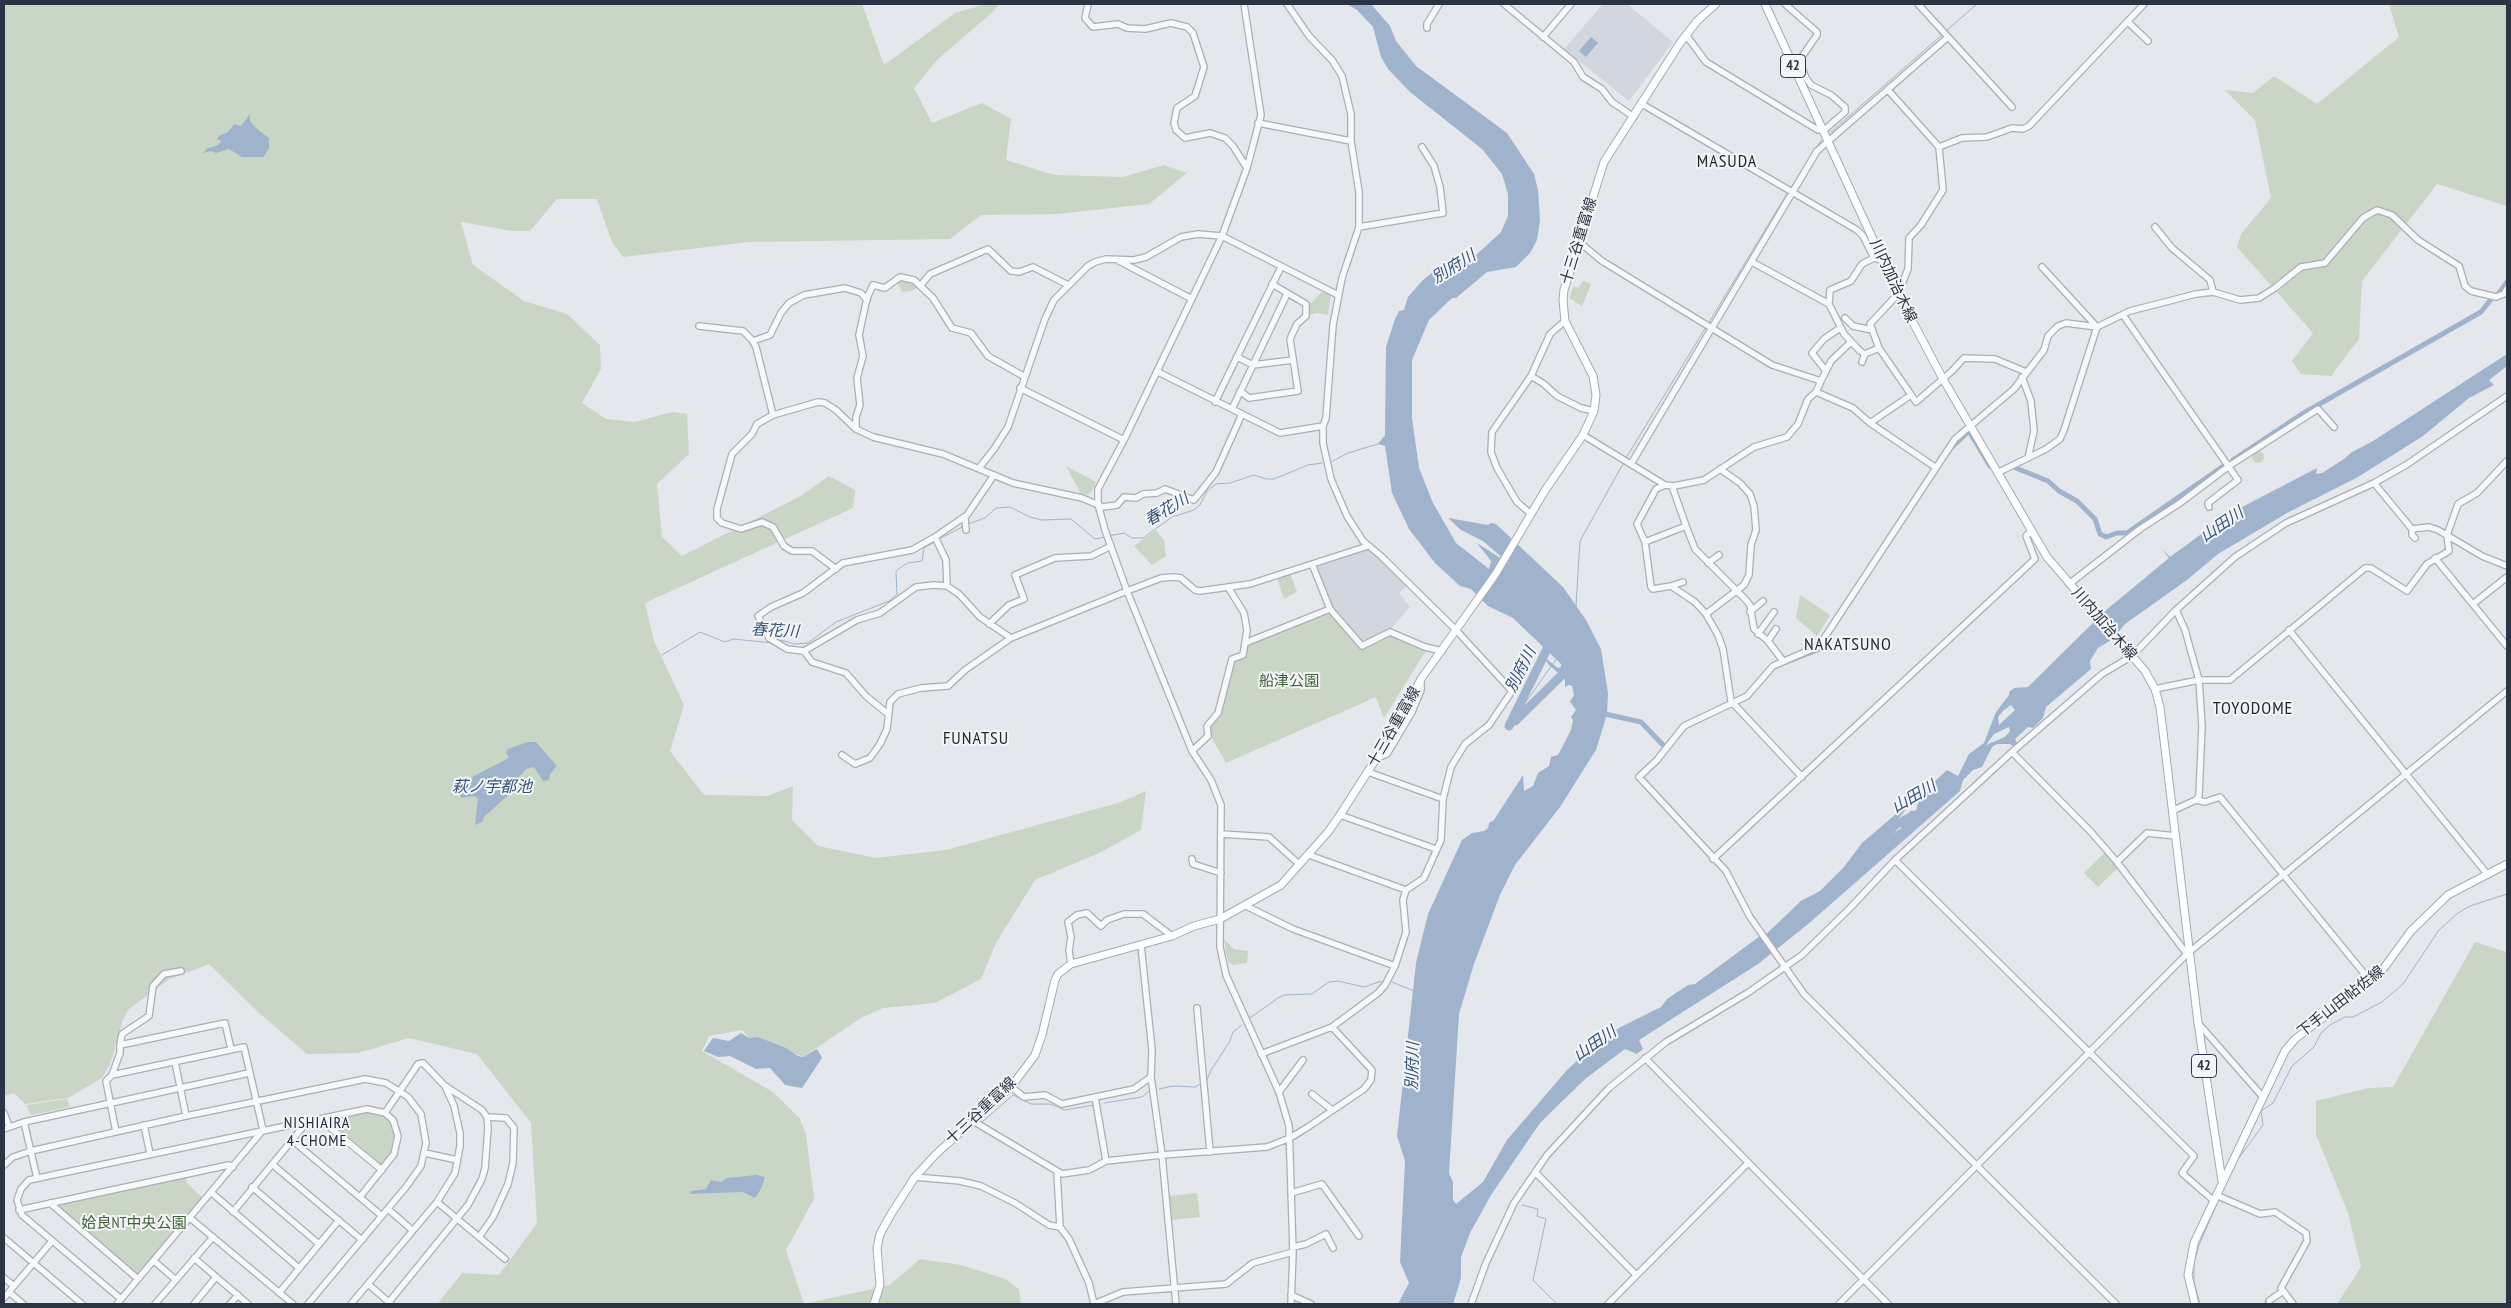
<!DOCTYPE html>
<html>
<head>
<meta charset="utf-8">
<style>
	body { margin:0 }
	#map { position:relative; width:2511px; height:1308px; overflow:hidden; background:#e4e7ec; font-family:"PT Sans Narrow",sans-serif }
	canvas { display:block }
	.frame { position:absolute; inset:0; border:5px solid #2b3445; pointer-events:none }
</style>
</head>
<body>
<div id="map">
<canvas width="2511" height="1308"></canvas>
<div class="frame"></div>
</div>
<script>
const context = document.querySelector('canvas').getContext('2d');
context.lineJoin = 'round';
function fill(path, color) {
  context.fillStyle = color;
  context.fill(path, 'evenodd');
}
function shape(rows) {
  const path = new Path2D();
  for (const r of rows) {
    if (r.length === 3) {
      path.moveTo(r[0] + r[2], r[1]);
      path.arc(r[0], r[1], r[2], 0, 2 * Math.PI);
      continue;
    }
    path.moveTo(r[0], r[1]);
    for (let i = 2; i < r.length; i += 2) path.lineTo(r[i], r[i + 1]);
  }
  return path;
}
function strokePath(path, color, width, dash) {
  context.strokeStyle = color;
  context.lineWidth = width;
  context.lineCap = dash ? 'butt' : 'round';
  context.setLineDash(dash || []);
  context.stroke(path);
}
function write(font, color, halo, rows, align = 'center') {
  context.font = font + ' "PT Sans Narrow","Noto Sans JP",sans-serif';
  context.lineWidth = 4;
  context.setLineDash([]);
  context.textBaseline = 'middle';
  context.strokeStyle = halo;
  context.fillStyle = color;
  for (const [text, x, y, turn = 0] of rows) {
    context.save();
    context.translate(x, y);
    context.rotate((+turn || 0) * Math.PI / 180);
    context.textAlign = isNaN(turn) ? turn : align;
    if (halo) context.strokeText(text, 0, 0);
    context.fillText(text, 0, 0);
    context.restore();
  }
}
fill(shape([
	[1603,4,1627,4,1673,42,1629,101,1564,49],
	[1367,550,1373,551,1407,586,1399,593,1410,607,1390,630,1362,643,1331,605,1315,564]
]), '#d2d6de');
fill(shape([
	[4,4,862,4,884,65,955,13,986,4,999,4,994,11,938,59,914,88,932,123,982,103,1011,119,1006,160,1054,175,1123,177,1164,165,1187,173,1149,204,1056,214,981,215,950,239,749,242,623,257,612,242,597,199,557,199,530,231,512,231,461,222,473,265,524,301,567,314,600,345,601,369,582,403,606,419,635,422,672,412,687,414,689,454,657,484,662,537,682,556,799,497,829,476,855,490,853,508,645,603,654,641,684,705,670,751,704,795,768,796,793,786,792,820,818,846,876,858,946,850,1118,803,1146,791,1141,830,1099,853,1035,880,996,943,981,979,935,1003,883,1008,861,1018,803,1057,758,1037,749,1038,742,1030,709,1036,702,1051,773,1092,800,1119,806,1135,814,1199,786,1250,804,1304,890,1285,920,1259,961,1265,1005,1279,1019,1289,1021,1304,440,1304,439,1302,462,1273,499,1275,537,1223,531,1123,477,1054,409,1038,358,1053,307,1054,259,1013,209,964,168,980,129,1009,123,1020,110,1064,102,1078,68,1098,25,1104,14,1093,4,1096],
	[2389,4,2507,4,2507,206,2437,184,2362,281,2359,339,2331,376,2301,374,2292,361,2313,333,2237,247,2241,234,2271,198,2255,120,2225,90,2253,93,2274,76,2317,104,2399,37],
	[900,277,921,285,912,291,902,292,896,280],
	[1583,281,1591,284,1582,306,1569,298,1574,286,1578,288],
	[1322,292,1331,295,1328,315,1317,313,1309,315,1308,306],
	[2258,457,6],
	[1066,466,1096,482,1092,491,1088,495,1081,494],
	[1156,530,1164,540,1166,556,1152,565,1134,546],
	[1290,573,1297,592,1284,599,1277,578],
	[1800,595,1830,615,1817,636,1796,618],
	[1332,612,1361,648,1390,635,1427,649,1384,718,1376,697,1226,763,1210,735,1208,726,1219,714,1233,660,1245,656,1247,645],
	[2106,851,2119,867,2098,887,2084,873],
	[1224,939,1234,949,1248,951,1247,963,1233,965,1228,962],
	[2475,942,2507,952,2507,1304,2337,1304,2361,1267,2348,1213,2316,1135,2316,1101,2368,1088,2393,1087],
	[67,1099,70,1107,31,1115,26,1105],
	[367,1109,377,1111,393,1120,397,1146,382,1170,321,1120],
	[188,1173,186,1182,205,1200,138,1279,53,1204],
	[1197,1193,1200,1217,1172,1220,1169,1196]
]), '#c9d6c5');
fill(shape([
	[1347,4,1371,4,1390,26,1396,41,1416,66,1507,133,1534,174,1538,190,1540,220,1537,240,1530,253,1516,267,1487,272,1456,298,1452,298,1429,320,1412,360,1412,418,1419,468,1433,503,1456,543,1489,569,1491,561,1477,543,1511,565,1483,541,1461,530,1448,518,1488,525,1491,523,1496,524,1563,587,1586,620,1601,649,1608,693,1607,714,1596,750,1560,807,1515,865,1500,895,1474,964,1459,1014,1449,1173,1453,1182,1453,1200,1456,1204,1483,1182,1507,1140,1567,1070,1590,1049,1619,1028,1661,1007,1667,999,1688,985,1695,984,1760,936,1762,938,1801,901,1820,891,1844,867,1862,843,1904,807,1906,809,1877,846,1901,828,1910,811,1916,811,1920,795,1947,770,1958,776,1969,754,1984,743,1996,712,2009,695,2009,692,2014,688,2028,687,2105,611,2169,558,2161,548,2170,557,2211,527,2207,521,2212,526,2246,505,2317,468,2316,474,2322,473,2344,459,2352,452,2373,441,2507,354,2507,366,2489,380,2494,385,2469,398,2423,436,2358,477,2287,513,2218,554,2187,580,2125,624,2113,639,2098,648,2090,661,2091,669,2046,707,2043,718,2033,728,2028,727,2015,739,2017,743,2013,746,2010,744,1997,744,1992,747,1982,767,1973,770,1963,780,1960,791,1807,925,1758,964,1639,1040,1643,1049,1637,1054,1625,1049,1585,1079,1540,1123,1491,1195,1470,1233,1461,1257,1461,1278,1453,1304,1398,1304,1409,1283,1400,1262,1405,1161,1397,1136,1416,963,1428,914,1462,840,1472,833,1484,831,1488,828,1489,823,1494,820,1523,775,1524,791,1533,786,1538,773,1549,766,1551,757,1558,755,1571,730,1573,720,1571,717,1576,710,1570,702,1574,695,1572,686,1569,685,1565,687,1565,679,1548,664,1544,657,1558,668,1561,667,1561,664,1513,618,1488,606,1471,589,1460,586,1435,563,1409,529,1392,493,1385,446,1378,444,1385,435,1386,347,1395,319,1399,311,1404,310,1408,297,1423,280,1448,260,1474,257,1501,232,1508,216,1508,194,1502,174,1482,149,1410,92,1388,69,1381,57,1373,27,1357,10],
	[2011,705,2015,710,1999,725,1998,717,2004,710],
	[2009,727,2010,731,2005,737,1986,745,1994,734],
	[1591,37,1598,43,1586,57,1579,51],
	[250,114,250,121,256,128,269,138,269,149,263,157,242,157,229,149,216,153,211,151,203,153,208,148,216,146,221,142,220,140,217,140,219,136,228,132,234,124,241,126],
	[528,742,536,742,557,766,550,774,549,780,543,781,534,767,526,769,518,778,514,790,485,816,482,822,475,825,478,799,475,796,461,798,459,788,474,776,509,758,506,753,508,749],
	[741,1033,749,1038,758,1037,786,1048,798,1056,803,1057,817,1049,822,1058,802,1088,785,1085,770,1068,756,1069,730,1056,718,1057,704,1051,713,1038,729,1041],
	[756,1175,765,1177,761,1189,755,1198,743,1192,689,1194,692,1191,706,1189,711,1180,721,1182,727,1178]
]), '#9fb4cc');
strokePath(shape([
	[1946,31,1977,4],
	[1831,132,1943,34],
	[1790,189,1822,139],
	[1708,324,1788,192],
	[1626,458,1706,327],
	[1331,462,1348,453,1378,444],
	[968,524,985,518,996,508,1010,507,1030,517,1042,520,1071,519,1095,539,1105,537],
	[1109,536,1124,533,1132,538,1143,538,1172,517,1194,510,1200,505,1207,491,1216,484,1230,483,1254,475,1266,479,1274,479,1308,465,1322,463],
	[941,538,962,527],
	[1576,606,1580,541,1624,462],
	[778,642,782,640,794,644,808,643,836,622,889,601,897,594,896,572,898,569,908,563,922,561,924,548,933,543],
	[662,655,700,632,725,642,733,639,774,643],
	[1509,726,1557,658],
	[1392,982,1414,991],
	[1250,1018,1278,998,1285,995,1312,994,1329,982,1338,981,1364,987,1382,981],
	[1207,1080,1211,1070,1229,1043,1233,1032,1242,1025],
	[1159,1089,1173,1086,1195,1087,1200,1084],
	[1104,1103,1142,1097,1149,1091],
	[982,1122,1013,1095,1031,1104,1050,1104,1065,1110,1094,1105],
	[2238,1159,2263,1125,2261,1111,2273,1103,2292,1066,2314,1047,2321,1033,2330,1025,2345,1017,2353,1017,2382,1002,2403,984,2439,930,2458,913,2470,906,2507,894],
	[1522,1205,1538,1209,1537,1216,1546,1219,1533,1280,1557,1304],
	[2200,1304,2194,1282,2194,1263,2199,1245,2219,1199]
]), '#9fb4cc', 1);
strokePath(shape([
	[2499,293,2507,282],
	[1952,447,1969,431,1990,466],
	[2233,460,2302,414,2481,312,2492,298],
	[2016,468,2048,481,2059,491,2077,501,2095,519,2100,534,2106,537,2117,533,2127,533,2222,467],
	[1786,662,1820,649,1824,643],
	[1603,716,1605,714,1641,722,1663,745]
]), '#9fb4cc', 5);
strokePath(shape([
	[1515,721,1570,667],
	[1509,726,1550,643],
	[1869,856,1895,825,1915,815]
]), '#9fb4cc', 9);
const minor = shape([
	[1088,4,1085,18,1093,27,1118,24,1127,28,1145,29,1171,23,1187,27,1193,33,1204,67,1195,96,1177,108,1174,123,1176,130,1185,138,1210,133,1225,138,1233,146,1247,168],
	[1244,4,1261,115,1247,168,1222,236,1124,440,1098,489,1098,504,1105,530,1127,591,1192,751,1211,780,1221,805,1220,947,1226,975,1279,1092,1289,1126,1293,1252,1291,1304],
	[1504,4,1574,62,1583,77,1602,89,1612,102,1634,117],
	[1785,4,1817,32,1817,35,1799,61,1806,78,1811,85,1831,95,1845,107,1845,112,1823,131],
	[1918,4,2012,107],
	[2128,22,2148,41],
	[1427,28,1427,24,1439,4],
	[1686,35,1706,62,1818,130,1822,128],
	[1543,37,1571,4],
	[1888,90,1939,147],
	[1642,104,1857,230,1863,236,1874,258,1882,260],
	[1258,123,1351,141],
	[1359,227,1443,213,1440,187,1434,166,1422,147],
	[2155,227,2172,248,2210,280,2213,292],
	[1578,241,1602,261,1772,365,1821,381,1816,392,1808,399,1798,424,1787,437,1754,447,1704,480,1674,486,1665,485,1583,435],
	[1874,258,1862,264,1851,281,1830,290,1829,304,1844,334,1860,351,1865,354,1879,348],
	[1119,261,1192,299],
	[1752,262,1829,304],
	[2042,267,2097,327],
	[921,285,930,274,988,249,1011,271,1019,272,1033,267,1068,285],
	[1895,289,1902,284,1908,269,1909,238,1921,225,1943,190,1939,147,1962,138,1987,137,2012,128,2023,129,2029,126,2144,4],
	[1898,294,1870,324,1879,348,1916,402,1952,371,1964,358,1995,359,2026,372],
	[2123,315,2238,480,2208,503,2209,507],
	[1845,318,1853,326,1872,330],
	[699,326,743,331,752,340,756,347,773,415],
	[753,341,770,335,781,313,789,303,804,295,845,288,861,293,867,300],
	[1237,357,1253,365,1293,360],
	[1862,362,1865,354],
	[1826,371,1812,353,1824,339,1840,328],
	[1158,372,1280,433,1323,426],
	[1531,376,1544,384,1557,396,1581,408,1594,411],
	[2022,377,2031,401,2034,431,2028,458],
	[1821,381,1831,361,1851,342],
	[1020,388,1124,440],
	[1240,391,1249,398,1298,391,1290,339,1297,324,1306,316,1306,304,1272,284],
	[1816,392,1853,408,1870,423,1935,467],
	[1215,402,1281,267],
	[1232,409,1287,294],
	[1870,423,1911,395],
	[856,429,856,417,860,405,857,378,863,356,859,335,867,298,873,285,885,288,900,277,914,280,933,298,952,328,971,333,988,356,1025,377],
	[1631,464,1817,151,1948,37],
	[979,468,994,449,1008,427,1045,319,1054,300,1088,266,1095,262,1106,259,1134,260,1146,257,1181,237,1198,234,1222,236,1338,295],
	[1997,473,2046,449,2060,439,2064,430,2097,327],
	[994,475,967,515,935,537,912,550,843,563,803,593,771,607,758,616,769,638,787,649,804,651,857,620,880,613,916,587,934,585,947,586,959,594,980,617,1011,638],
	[2374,483,2412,529,2429,527,2438,530,2482,556,2507,566],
	[1665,485,1656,489,1637,524,1645,542,1651,587,1653,589,1671,586,1695,602,1706,614,1744,585,1749,575,1751,545,1756,530,1754,506,1750,494,1740,483,1720,469],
	[1531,514,1517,502,1497,468,1491,452,1492,432,1531,376,1550,334,1565,321],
	[965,518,966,530],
	[1686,526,1695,549,1746,600,1750,605,1754,629,1768,641,1783,661],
	[2412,529,2412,535,2415,538],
	[935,537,946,560,947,586],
	[1645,542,1686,526,1672,486],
	[2435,558,2507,646],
	[1708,563,1719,555],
	[1312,564,1330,609,1362,646,1390,632,1425,647,1442,651],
	[836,569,812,551,792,551,784,546,773,527,762,522,741,529,722,523,717,518,717,509,732,454,752,434,757,424,773,415,818,402,825,403,836,410,856,429,873,437,943,454,1013,483,1082,498,1103,507,1117,505,1124,497,1136,498,1143,494,1157,493,1165,489,1194,500,1216,472,1242,414],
	[2069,584,2140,529,2180,503,2229,466,2318,409,2334,427],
	[1671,586,1683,582],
	[2473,604,2507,577],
	[1750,612,1763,601],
	[1706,614,1718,635,1723,649,1731,701,1802,777],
	[989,624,1009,605,1024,599,1015,575,1055,558,1091,556,1111,546],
	[2289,630,2488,875],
	[1758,634,1774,612],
	[1768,641,1776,629],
	[1245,643,1330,609],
	[804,651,812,662,846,673,866,696,888,714],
	[2155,689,2199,680,2230,680,2365,568,2371,568,2407,591,2427,564,2449,551,2447,535,2458,504,2477,493,2507,461],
	[1192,751,1208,736,1207,726,1218,713,1232,659,1243,655,1247,630,1244,613,1228,587],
	[2012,752,2091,832,2117,862,2187,954],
	[842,755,855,764,870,758,880,744,887,729,890,702,898,694,921,688,948,686,965,670,1011,638,1127,591,1161,578,1174,577,1181,578,1195,590,1200,591,1250,584,1368,546],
	[1377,758,1387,754,1412,712,1421,690,1421,681],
	[1368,772,1443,799],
	[2196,800,2205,802,2220,797,2371,982],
	[2172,811,2196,800,2199,796,2202,726,2199,680,2185,630,2176,610],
	[1340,815,1436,849],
	[1221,834,1269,837,1299,864],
	[1309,855,1406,890],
	[1192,859,1193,864,1221,873],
	[1713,859,2035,559,2026,536,2030,532],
	[1895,860,2194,1156,2182,1173,2214,1201],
	[2117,862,2147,833,2176,836],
	[1246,906,1293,929,1395,966],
	[1071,964,1069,951,1071,937,1068,922,1077,915,1087,913,1101,926,1107,920,1124,914,1143,914,1172,936],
	[1197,1008,1210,1152],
	[2198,1023,2262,1096],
	[120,1045,122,1034,149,1016,153,986,164,974,181,971],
	[1261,1054,1332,1027],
	[1645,1058,1888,1304],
	[175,1062,186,1116],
	[112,1075,244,1047,263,1130],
	[1011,1087,1024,1097,1045,1095,1062,1104,1134,1089,1151,1077],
	[1279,1092,1303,1060],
	[1312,1094,1332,1110],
	[1095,1097,1106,1161],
	[4,1113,9,1126],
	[385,1113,418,1064,423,1063,444,1085,482,1110,487,1117,488,1128,485,1168,482,1179,468,1205,389,1302],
	[321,1120,382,1170],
	[973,1121,1062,1174,1089,1170,1106,1161,1162,1155,1151,1077,1152,1050,1141,945],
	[24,1122,37,1178],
	[144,1125,150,1154],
	[4,1129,24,1122,249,1073],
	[116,1132,106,1081,112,1075,120,1053,120,1045,225,1023,231,1049],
	[292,1140,382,1216],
	[425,1153,457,1160],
	[272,1164,362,1240],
	[4,1165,13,1157,31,1151,186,1116,365,1079,386,1083,408,1097,421,1114,426,1143,421,1166,406,1187,308,1304],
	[1057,1172,1060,1227,1069,1239,1089,1283,1094,1304],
	[1535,1172,1636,1275],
	[915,1177,960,1181,981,1186,1015,1203,1049,1225,1060,1227],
	[252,1187,319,1244],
	[212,1193,299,1268],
	[1291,1193,1322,1184,1359,1236],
	[2216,1195,2260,1214,2275,1212,2306,1233,2307,1241,2281,1288,2293,1304],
	[437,1202,479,1237,493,1217,508,1184,513,1163,514,1128,506,1118,487,1117],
	[50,1203,138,1279],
	[388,1209,412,1230],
	[19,1210,229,1165,233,1167],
	[233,1212,307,1122],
	[190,1218,293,1304],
	[479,1237,505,1259],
	[4,1238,82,1304],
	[1293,1247,1306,1244,1326,1234,1333,1248],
	[194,1258,248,1304],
	[154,1261,176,1280],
	[4,1278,14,1286],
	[368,1284,391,1304],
	[9,1292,23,1304],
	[279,1293,339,1220],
	[1291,1295,1311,1304],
	[4,1298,52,1241],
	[121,1299,22,1215,17,1200,21,1189,29,1180,367,1109,385,1113,393,1120,398,1136,394,1154,360,1197],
	[2269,1301,2283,1291],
	[117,1304,263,1130],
	[155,1304,213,1237],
	[194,1304,216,1277],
	[230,1304,238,1295],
	[351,1304,437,1202,455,1173,460,1146,460,1133,454,1106,445,1086],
	[1094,1304,1123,1292,1226,1284,1253,1263,1293,1252],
	[1176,1304,1162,1155,1267,1147,1290,1138,1308,1127,1364,1089,1371,1080,1372,1070,1332,1027,1378,993,1385,985,1395,966,1406,932,1403,900,1406,890,1424,878,1441,840,1443,799,1451,767,1465,744,1489,725,1512,691,1456,630,1381,556,1363,541,1347,516,1331,479,1323,443,1323,426,1326,418,1333,325,1342,278,1359,227,1359,192,1351,141,1351,114,1342,76,1332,60,1309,36,1287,4],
	[1471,1304,1486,1263,1514,1203,1547,1155,1609,1088,1666,1042,1749,992,1802,955,1851,907,1895,860,2012,752,2102,674,2132,656,2176,610,2235,557,2286,523,2374,483,2406,465,2507,396],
	[1608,1304,1748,1163],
	[1839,1304,2187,954,2507,691],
	[2116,1304,1804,994,1750,917,1726,871,1639,777,1657,760,1684,726,1747,696,1773,666,1819,646,1955,439,2014,389,2044,350,2048,336,2058,326,2066,323,2097,327,2130,311,2196,294,2213,292,2240,300,2259,298,2275,288,2301,267,2325,263,2363,218,2377,210,2392,215,2418,240,2459,266,2465,286,2471,291,2496,297,2504,294,2507,289]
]);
const major = shape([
	[1765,4,1898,294,1943,379,2047,557,2145,671,2155,689,2160,707,2198,1023,2222,1181],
	[874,1304,880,1285,877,1248,880,1234,891,1214,915,1177,936,1154,1011,1087,1035,1055,1042,1035,1055,980,1058,974,1071,964,1172,936,1194,926,1220,919,1281,885,1328,832,1340,815,1397,726,1421,679,1495,575,1544,492,1583,435,1594,411,1596,395,1593,376,1565,321,1563,300,1564,290,1604,162,1680,43,1697,21,1716,4],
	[2195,1304,2188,1275,2194,1243,2285,1051,2295,1039,2378,976,2411,931,2448,895,2507,864]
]);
strokePath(minor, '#a9aeb7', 8);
strokePath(major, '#a3abb8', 9);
strokePath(minor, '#f7f8fa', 5.5);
strokePath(major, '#fff', 7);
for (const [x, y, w] of [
	[1793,66,25],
	[2204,1066,25]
]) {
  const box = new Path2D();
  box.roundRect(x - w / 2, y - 11.5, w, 23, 4);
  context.fillStyle = '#f4f6f9';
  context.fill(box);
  strokePath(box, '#2b3445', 1);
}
write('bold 14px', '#2b3445', null, [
	["42",1793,66],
	["42",2204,1066]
]);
write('15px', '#2b3445', '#f4f6f9', [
	["十三谷重富線",1579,241,-73],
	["川内加治木線",1893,281,65],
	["川内加治木線",2104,624,49],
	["十三谷重富線",1394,727,-60],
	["下手山田帖佐線",2341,1002,-38],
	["十三谷重富線",981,1111,-43]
]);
write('15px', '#3f6138', '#f4f6f9', [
	["船津公園",1289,682],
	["姶良NT中央公園",134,1224]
]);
write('italic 16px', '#34527a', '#f4f6f9', [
	["別府川",1454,267,-32],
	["春花川",1167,510,-31],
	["山田川",2222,525,-34],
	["春花川",775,631,3],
	["別府川",1521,670,-63],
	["萩ノ宇都池",492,787],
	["山田川",1914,797,-30],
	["山田川",1595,1044,-35],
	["別府川",1413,1066,-88]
]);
context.letterSpacing = '1px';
write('16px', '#1d2536', '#f4f6f9', [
	["NISHIAIRA",317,1123],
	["4-CHOME",317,1141]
]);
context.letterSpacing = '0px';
context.letterSpacing = '1px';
write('18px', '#1d2536', '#f4f6f9', [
	["MASUDA",1727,162],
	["NAKATSUNO",1848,645],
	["TOYODOME",2253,709],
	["FUNATSU",976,739]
]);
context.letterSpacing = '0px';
</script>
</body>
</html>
